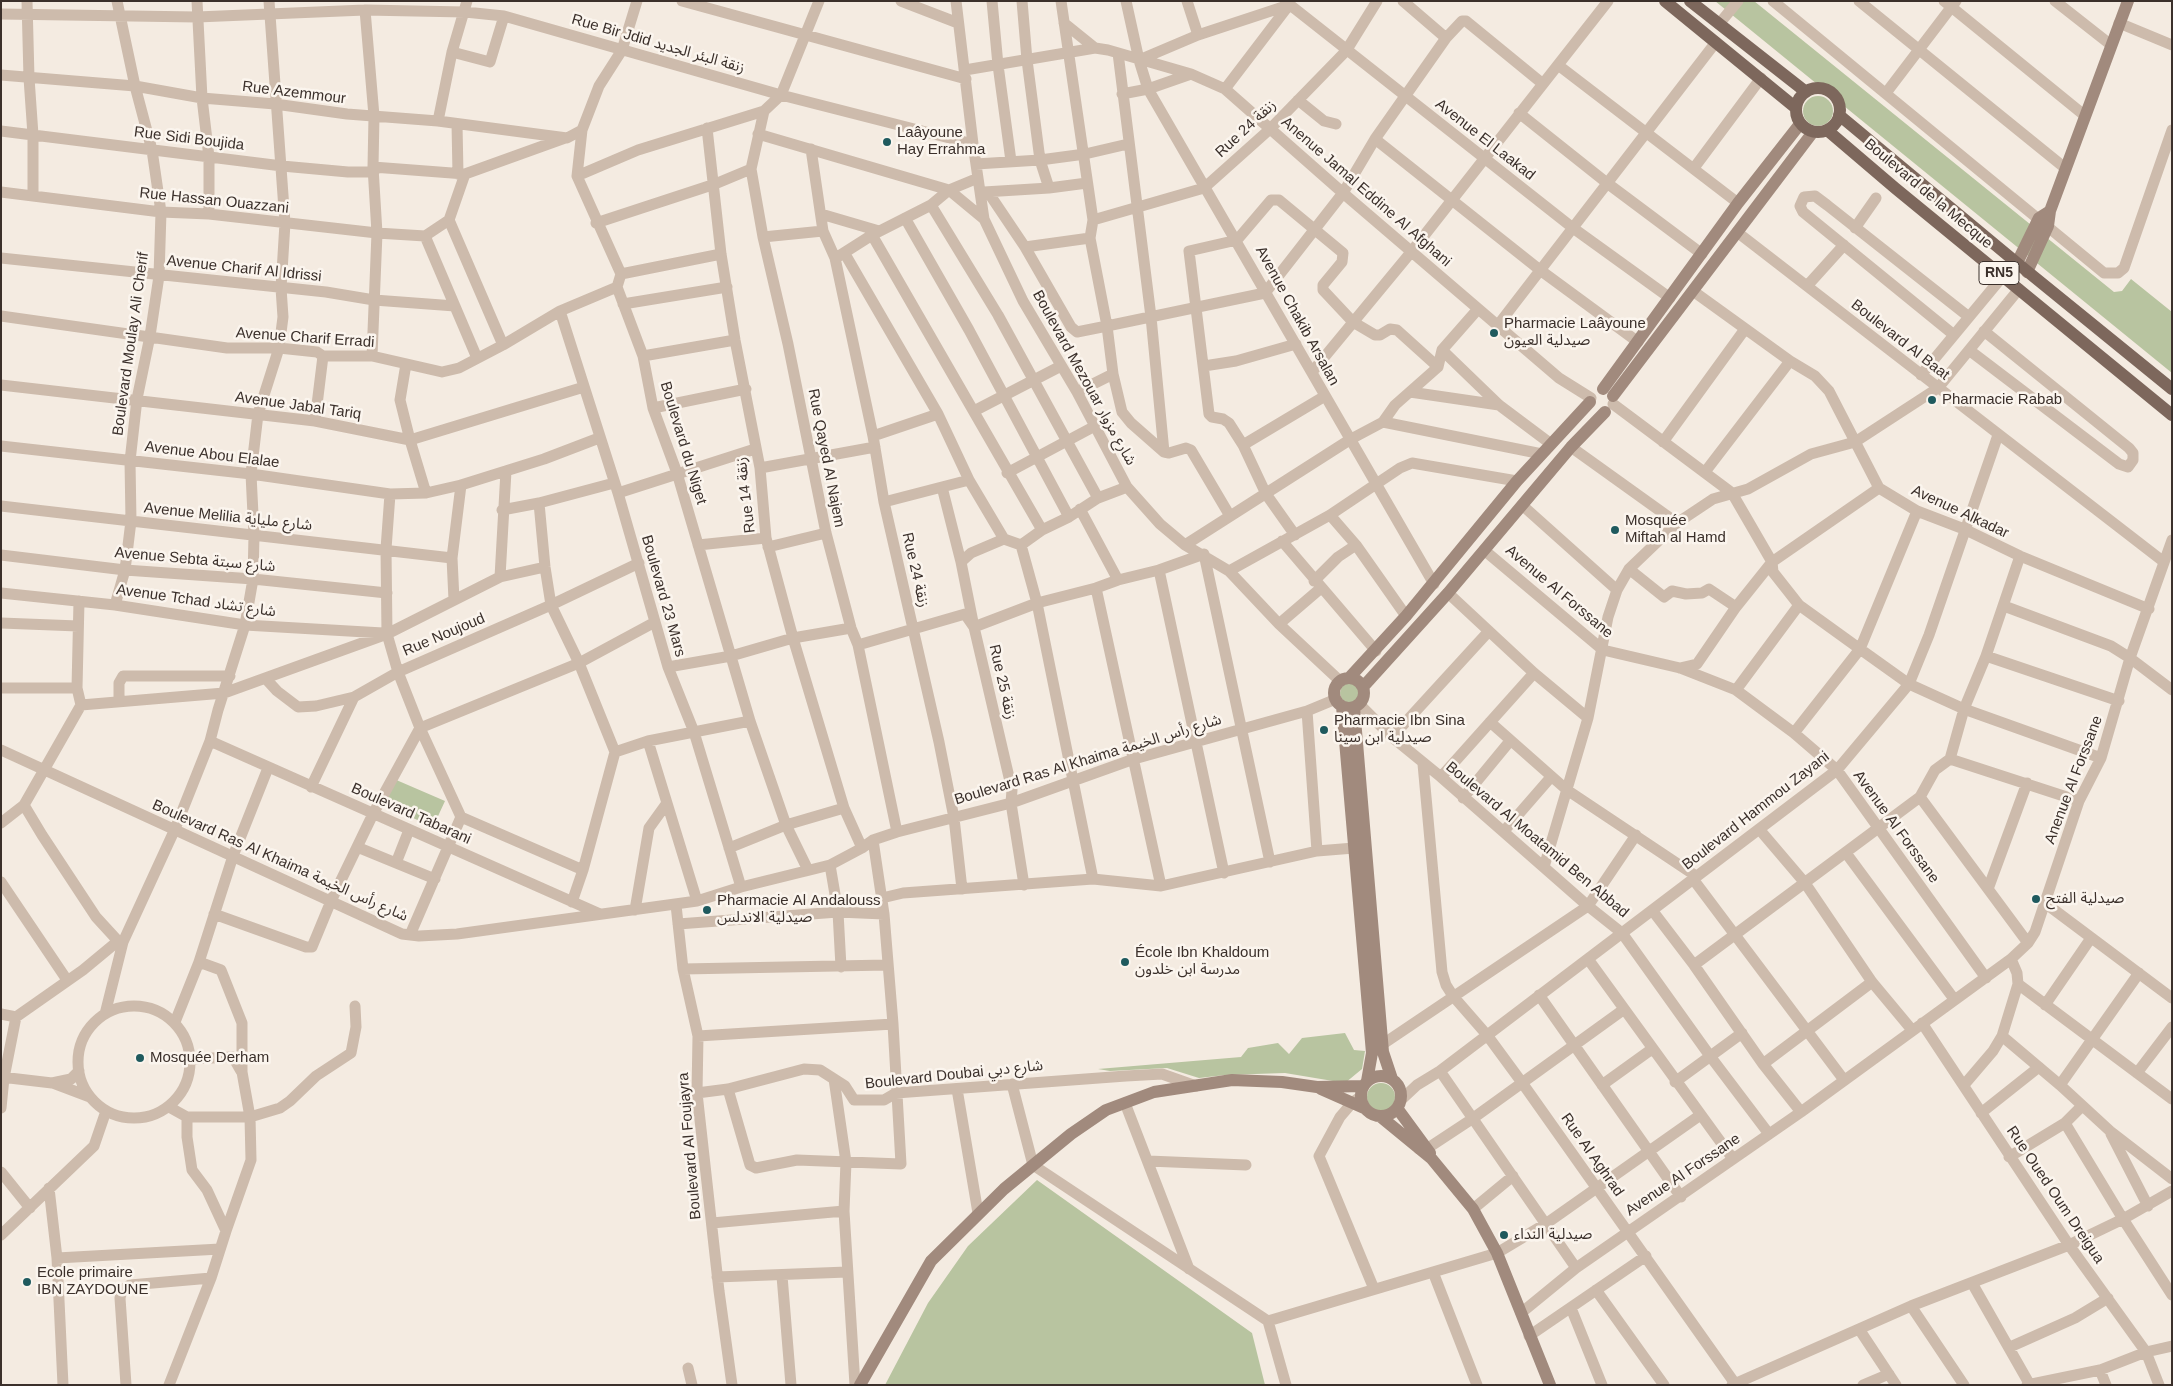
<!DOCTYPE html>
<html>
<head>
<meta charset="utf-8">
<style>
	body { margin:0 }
	#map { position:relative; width:2173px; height:1386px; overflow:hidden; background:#f4ebe1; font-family:Arial,sans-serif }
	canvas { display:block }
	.frame { position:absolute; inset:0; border:2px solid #3b302b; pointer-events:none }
</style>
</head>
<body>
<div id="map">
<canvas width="2173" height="1386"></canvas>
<div class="frame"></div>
</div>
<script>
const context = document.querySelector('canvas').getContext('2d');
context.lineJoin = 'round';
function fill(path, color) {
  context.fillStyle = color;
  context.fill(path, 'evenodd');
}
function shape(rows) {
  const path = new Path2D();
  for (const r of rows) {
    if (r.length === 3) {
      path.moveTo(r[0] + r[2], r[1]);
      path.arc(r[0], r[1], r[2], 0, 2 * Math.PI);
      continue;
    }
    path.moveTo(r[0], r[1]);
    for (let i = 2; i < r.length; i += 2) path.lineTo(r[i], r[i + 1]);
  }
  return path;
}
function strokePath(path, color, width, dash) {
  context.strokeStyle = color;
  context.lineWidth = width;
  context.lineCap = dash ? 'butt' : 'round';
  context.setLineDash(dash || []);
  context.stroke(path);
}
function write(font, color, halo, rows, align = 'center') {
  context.font = font + ' Arial,"Noto Sans Arabic",sans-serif';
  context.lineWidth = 5;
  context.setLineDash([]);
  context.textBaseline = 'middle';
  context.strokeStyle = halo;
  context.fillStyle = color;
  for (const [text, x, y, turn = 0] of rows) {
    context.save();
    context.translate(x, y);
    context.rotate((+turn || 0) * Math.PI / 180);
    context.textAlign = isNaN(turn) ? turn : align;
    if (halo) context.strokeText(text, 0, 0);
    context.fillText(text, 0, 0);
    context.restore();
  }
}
fill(shape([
	[1715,1,1754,1,2114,292,2122,291,2131,279,2172,312,2172,373],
	[1818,111,15],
	[1350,693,10],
	[394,779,445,801,433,827,382,804],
	[1345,1033,1354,1050,1365,1051,1362,1069,1345,1083,1285,1073,1225,1075,1199,1078,1167,1068,1110,1071,1098,1069,1241,1057,1248,1048,1278,1043,1289,1054,1302,1038],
	[1381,1097,14],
	[1037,1180,1252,1333,1265,1385,885,1385,928,1303,968,1246]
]), '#b8c4a0');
strokePath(shape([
	[27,1,29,78,33,135,33,196],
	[197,1,202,98,209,157,209,214],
	[637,1,622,50,599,86,582,130,577,176,621,274,617,287,643,356,653,408,677,473,750,721,786,825,808,870],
	[682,1,966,79],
	[819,1,781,95,764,111,751,169,763,237,788,344,826,533,851,628,858,645,897,832],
	[901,1,958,23],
	[956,1,973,144,984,219,1023,301,1077,392,1127,487,1160,524,1185,545,1229,571,1279,624,1340,681],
	[992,1,998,65,1011,161],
	[1022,1,1027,60,1040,160,1049,188],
	[1061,1,1093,220,1090,238,1107,326,1113,374,1122,412,1131,423,1164,452,1169,453,1186,448,1191,450,1230,516],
	[1126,1,1139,60,1148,89,1434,584],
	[1187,1,1198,35],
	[1285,1,1573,228,1670,298],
	[1403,1,1446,38],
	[1773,1,2104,273,2118,273,2124,268,2172,130],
	[1859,1,2065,168],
	[1944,1,2084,115],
	[2055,1,2111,45],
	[365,10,374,116,373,167,377,233,372,356],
	[1,14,197,17,365,10,465,12,504,16,781,95,973,144],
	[1064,23,1095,48],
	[2119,23,2172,45],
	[1719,24,1738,1],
	[452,52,490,62,504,16],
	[1118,53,1151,317,1164,452],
	[1139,60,1198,35,1289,5],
	[1558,65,1738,203],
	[965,70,1095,48,1108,50,1191,74,1225,89,1343,193,1559,378,1591,398],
	[1,75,135,86,202,98,275,104,347,114,438,121,567,138,582,130],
	[1225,89,1289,5],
	[1886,93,1956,1],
	[1122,94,1148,89,1191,74],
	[1298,100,1324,121,1336,124],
	[1519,113,1607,183,1702,254],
	[438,121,452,52,467,1],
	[457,124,458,174],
	[707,128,721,254,735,340,760,468,766,538,793,638,844,808,862,848],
	[1,131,282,166,348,172,374,172],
	[758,134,949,190,984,219],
	[1375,139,1540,270,1638,342],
	[811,149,823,231,835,258,873,436,884,502,939,742,954,818,962,889],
	[976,164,1040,160,1085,154,1128,144],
	[373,167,465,174,565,138],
	[1694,168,1761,78],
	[577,176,638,150,764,111],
	[1,192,161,212,209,214,377,233,425,236],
	[984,192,1049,188,1087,183],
	[988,192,1025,247,1071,327,1077,332,1107,326,1265,293,1343,193,1375,139,1446,38,1462,21,1466,21,1543,84],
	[931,205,998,315,1098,498],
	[821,214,879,231],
	[905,218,969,330,1069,517],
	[449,220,503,345],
	[1093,220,1204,188,1270,129,1346,51,1377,1],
	[596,223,715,184,751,169],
	[1855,228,1876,198],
	[1737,232,2164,562],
	[872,235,1042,530],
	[425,236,477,358],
	[425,236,449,220,465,174],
	[763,237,823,231],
	[1025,247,1090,238],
	[845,254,938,414,969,480],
	[839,256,872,235,931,205,949,190,978,178],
	[1,258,326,292,374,300,455,306],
	[621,274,721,254],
	[1807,286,1844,245],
	[1693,291,1790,361,1815,376,1829,391,1879,488,1917,511,1964,529,2020,556,2149,609],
	[623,304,727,287],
	[560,311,618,493,668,667,694,732,741,887],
	[1,316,227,348,279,348,317,352,323,356,372,356,442,372,459,368,503,345,560,311,617,287],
	[1498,325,1716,42],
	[1954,335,1803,212,1800,206,1804,197,1815,196,1827,205,1969,317],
	[1442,350,1499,405,1551,444],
	[1969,350,2119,464,2128,467,2133,460,2133,453,2129,448,1984,331],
	[643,356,735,340],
	[406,364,400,400,410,440,426,493],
	[1204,366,1236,361,1296,344],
	[1312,372,1412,251,1608,1],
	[1921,375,2003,276],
	[1,385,315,421,410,440,584,387],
	[1077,392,1113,374],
	[1410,392,1499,405],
	[1613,404,1732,493,1772,562,1773,572,1799,605,1860,649,1909,684,1964,709,2101,758],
	[653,408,746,389],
	[974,411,1061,366],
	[315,421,323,356],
	[1383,422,1542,454],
	[873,436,938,414],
	[1663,442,1745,329],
	[1243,445,1325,396],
	[1,446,251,474,390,494,426,493,461,485,544,459,599,438],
	[1571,447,1677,523],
	[760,468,875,447],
	[1705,472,1790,361],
	[1007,473,1095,426],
	[614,483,539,503,545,567,551,605,579,663,615,752],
	[942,487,961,562,974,627,1012,790,1011,803,1024,885],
	[618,493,755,449],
	[390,494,386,549,387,634,398,672,420,728,461,817,583,870],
	[884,502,969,480,1004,539],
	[1522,505,1617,590],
	[1,506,452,558],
	[1080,509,1118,580],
	[502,510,539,503],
	[1330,515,1356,545,1406,616],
	[1295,535,1266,494,1243,445,1229,423,1223,419,1212,417,1209,414,1189,251,1237,240,1271,200,1279,200,1343,253,1342,262,1323,285,1323,290,1353,322,1375,335,1380,335,1390,329,1397,330,1438,367],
	[1282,541,1376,651],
	[698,545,766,538],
	[1021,545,1037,603,1093,879],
	[1185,545,1351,439,1383,422,1395,405,1438,367,1442,350,1478,309],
	[768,547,826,533],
	[1484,550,1603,650,1680,668,1736,690,1794,733,1837,770,1986,978],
	[1,555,125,570,253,579,387,593],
	[961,562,971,553,1004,539,1021,545,1042,530,1069,517,1098,498,1127,487],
	[1629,569,1664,597,1672,591,1686,594,1702,593,1709,589,1736,607],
	[1159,570,1224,873],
	[1229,571,1330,515,1400,468,1412,463,1517,481],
	[500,577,506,471],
	[1314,581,1338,557,1356,545],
	[1096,588,1161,886],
	[1,593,115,605,245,625,383,633],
	[1448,593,1534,673,1588,718],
	[454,600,452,558,461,485],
	[115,605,125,570,131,521,130,461,137,399,150,336,159,276,161,212,152,150,135,86,117,1],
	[2004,606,2111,646,2130,658,2172,690],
	[1,623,78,626],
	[1279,624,1321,588],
	[858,645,965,614,974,627,1037,603,1096,588,1118,580,1159,570,1204,554,1270,862],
	[1986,656,2119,701],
	[668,667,731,656,793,638,851,628],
	[1680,668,1697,664,1736,607,1772,562,1879,488],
	[266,679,277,691,298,707,316,706,354,697,398,672,551,605,639,563],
	[1,688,77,688],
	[1736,690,1799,605],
	[119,701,119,683,123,676,230,676],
	[1359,704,1392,737,1441,777,1588,906,1622,933,1710,1056,1769,1134],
	[81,705,224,693,387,634,500,577,545,567],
	[1307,711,1317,851],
	[1490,722,1567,790,1696,876],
	[1794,733,1860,649,1917,511],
	[1392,737,1489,631],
	[210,741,600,914],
	[648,741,697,901],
	[1,750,402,934,419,936,457,934,697,901,741,887,830,865,862,848,873,840,897,832,1011,803,1134,759,1307,711,1336,699],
	[615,752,648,741,750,721],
	[1950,759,2079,801],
	[1423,764,1442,972,1446,985,1453,996,1487,1035,1523,1084,1736,1385],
	[1441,777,1534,673],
	[311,787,354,697],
	[1920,797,2028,943],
	[1463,798,1510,741],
	[24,805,42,835,96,917,118,941,123,942],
	[1,823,24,805,81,705,77,688,79,601],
	[1759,829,1805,883,1872,982,1912,1030],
	[1504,831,1551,777],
	[357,847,435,879],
	[729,848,786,825,844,808],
	[1846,853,1954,999],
	[396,863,409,830],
	[830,865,838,912,841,967],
	[1544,867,1588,718,1608,617,1617,590,1629,569,1677,523,1713,499,1748,489,1811,454,1855,442,1938,388,2019,289],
	[1693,879,1844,1080],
	[1,882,67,980],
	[1988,889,2027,783],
	[882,898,903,893,1093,879,1161,886,1317,851,1354,848],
	[572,902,583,870,615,752],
	[2045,903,2172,998],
	[676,905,683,969,698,1036,697,1093,719,1291,732,1385],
	[635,910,649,828,667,803],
	[1652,910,1694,965,1763,1064,1801,1112],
	[214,914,306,947,312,947,331,901,373,814,420,728,579,663,655,622],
	[678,924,838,912,884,914],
	[410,935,461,817],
	[1588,959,1733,1159],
	[1694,965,1920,797,1935,770,1950,759,1964,709,1986,656,2020,556],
	[683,969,887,965],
	[2018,984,2172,1099],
	[1539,995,1681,1197],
	[2045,1005,2091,938],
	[134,1062,56],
	[1,1014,16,1017],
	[105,1014,123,942,175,829,210,741,218,710,245,625,253,579,254,535,251,474,258,414,279,348,283,317,281,288,285,223,269,1],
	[175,1022,199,962,233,856,268,768],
	[1922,1023,2069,1245,2146,1352,2159,1385],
	[698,1036,893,1024],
	[2002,1036,2060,1085,2110,1131,2172,1179],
	[1383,1044,1588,906,1636,835],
	[191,1059,233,1057,241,1071],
	[1763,1064,1872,982],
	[1440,1071,1576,1268],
	[2137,1073,2172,1027],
	[1,1077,52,1083,71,1079,79,1071],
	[834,1079,846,1162,844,1211,855,1385],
	[1675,1082,1742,1033],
	[53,1083,90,1097],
	[1012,1084,1033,1165,1268,1321,1286,1385],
	[1602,1085,1652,1049],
	[1964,1085,1993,1051,2002,1036,2018,984,2017,973,2011,959,2028,943,2035,932,2079,801,2101,758,2130,658,2172,540],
	[2060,1085,2139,973],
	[728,1089,750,1165,756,1168,797,1160,901,1164,893,1024,884,914,873,840],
	[957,1089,978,1213],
	[697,1093,728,1089,804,1069,820,1070,845,1086,854,1100,884,1100,896,1093,1126,1076,1162,1074,1196,1086],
	[1360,1097,1352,1103,1340,1117,1319,1156,1374,1289],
	[1401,1100,1417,1085,1440,1071,1837,770,1909,684,1929,635,1998,435],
	[1125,1103,1189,1269],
	[169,1107,187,1117,250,1117,280,1108,290,1101,316,1076,351,1053,356,1027,355,1006],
	[1,1108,4,1078,16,1017,83,970,118,941],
	[1981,1113,2039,1067],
	[187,1117,187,1137,192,1170,207,1190,226,1231],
	[2065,1123,2123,1219,2172,1295],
	[2111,1134,2148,1206],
	[1419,1149,1428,1148,1472,1119,1623,1010],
	[2009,1157,2065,1123,2082,1106],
	[1148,1161,1246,1165],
	[1,1172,30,1208],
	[49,1188,57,1258,63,1385],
	[1473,1209,1513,1176],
	[712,1223,844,1211],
	[1,1235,94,1146,106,1111],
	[57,1258,220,1249],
	[1433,1272,1477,1385],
	[782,1276,791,1385],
	[717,1277,847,1272],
	[1972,1283,2030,1385],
	[1596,1290,1664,1385],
	[1911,1306,1964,1385],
	[1571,1308,1602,1385],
	[1521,1313,1576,1268,1801,1112,2011,959],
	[1268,1321,1497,1253,1547,1223,1699,1116],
	[1859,1329,1896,1385],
	[1529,1336,1646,1256],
	[2010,1347,2075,1318,2108,1298],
	[688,1368,692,1385],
	[2100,1370,2106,1385],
	[126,1385,120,1298,122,1290,130,1285,211,1278],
	[169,1385,211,1278,226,1231,251,1160,250,1117,242,1072,242,1023,221,970,199,962],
	[1732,1385,1911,1306,2069,1245,2123,1219,2172,1191],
	[1863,1385,1889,1374],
	[2027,1385,2100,1370,2146,1352,2172,1346]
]), '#cdbbac', 11);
strokePath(shape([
	[2017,263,2039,218,2050,211],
	[2027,272,2048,226,2050,211,2128,1],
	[1603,389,1738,203,1800,124],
	[1613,396,1813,132],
	[1349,678,1406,616,1517,481,1590,402],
	[1349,693,15],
	[1363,687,1448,593,1571,447,1605,412],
	[1342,706,1372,1053,1367,1081],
	[1354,707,1383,1052,1392,1079],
	[1381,1096,20],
	[1321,1089,1364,1108],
	[1397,1108,1430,1153],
	[1381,1117,1431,1158,1473,1209,1497,1253,1550,1385],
	[860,1385,931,1261,1004,1189,1071,1134,1106,1110,1154,1092,1232,1080,1282,1082,1317,1087,1363,1086]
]), '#a18a7d', 12);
strokePath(shape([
	[1665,1,1796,108],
	[1690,1,1806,92],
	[1818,110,22],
	[1839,115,2017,263,2172,389],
	[1827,130,1895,188,2172,415]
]), '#7d675c', 12);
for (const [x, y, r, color] of [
	[887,142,5,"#1f5a5e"],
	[1494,333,5,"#1f5a5e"],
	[1932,400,5,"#1f5a5e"],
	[1615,530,5,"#1f5a5e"],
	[1324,730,5,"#1f5a5e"],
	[2036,899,5,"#1f5a5e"],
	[707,910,5,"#1f5a5e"],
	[1125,962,5,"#1f5a5e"],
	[140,1058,5,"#1f5a5e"],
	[1504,1235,5,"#1f5a5e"],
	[27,1282,5,"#1f5a5e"]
]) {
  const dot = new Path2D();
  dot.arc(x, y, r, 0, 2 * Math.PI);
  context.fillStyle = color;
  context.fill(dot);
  strokePath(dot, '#fbf5ee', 2);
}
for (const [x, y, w] of [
	[1999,273,40]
]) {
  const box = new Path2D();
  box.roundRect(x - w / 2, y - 11.5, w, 23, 4);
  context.fillStyle = '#fbf5ee';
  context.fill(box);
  strokePath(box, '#3b302b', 1);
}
write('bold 14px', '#3b302b', null, [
	["RN5",1999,273]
]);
write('15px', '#3b302b', '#fbf5ee', [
	["Rue Bir Jdid زنقة البئر الجديد",658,44,16],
	["Rue Azemmour",294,93,7],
	["Rue 24 زنقة",1246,129,-43],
	["Rue Sidi Boujida",189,139,7],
	["Avenue El Laakad",1485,140,38],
	["Anenue Jamal Eddine Al Afghani",1366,192,41],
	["Boulevard de la Mecque",1928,194,40],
	["Rue Hassan Ouazzani",214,201,6],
	["Avenue Charif Al Idrissi",244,269,6],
	["Avenue Chakib Arsalan",1297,316,61],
	["Avenue Charif Erradi",305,338,4],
	["Boulevard Al Baat",1900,340,38],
	["Boulevard Moulay Ali Cherif",131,344,-82],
	["Boulevard Mezouar شارع مزوار",1084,378,61],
	["Avenue Jabal Tariq",298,406,8],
	["Boulevard du Niget",683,443,73],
	["Avenue Abou Elalae",212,455,7],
	["Rue Qayed Al Najem",826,458,79],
	["Rue 14 زنقة",746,495,-97],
	["Avenue Alkadar",1960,512,25],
	["Avenue Melilia شارع ملياية",228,517,6],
	["Avenue Sebta شارع سبتة",195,560,5],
	["Rue 24 زنقة",915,570,77],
	["Avenue Al Forssane",1559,592,40],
	["Boulevard 23 Mars",663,596,74],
	["Avenue Tchad شارع تشاد",196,601,8],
	["Rue Noujoud",444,635,-23],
	["Rue 25 زنقة",1002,682,77],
	["Boulevard Ras Al Khaima شارع رأس الخيمة",1088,760,-17],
	["Anenue Al Forssane",2074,780,-69],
	["Boulevard Hammou Zayani",1756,811,-38],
	["Boulevard Tabarani",411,814,24],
	["Avenue Al Forssane",1896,827,54],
	["Boulevard Al Moatamid Ben Abbad",1537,840,40],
	["Boulevard Ras Al Khaima شارع رأس الخيمة",280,861,24],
	["Boulevard Doubai شارع دبي",954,1075,-6],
	["Boulevard Al Foujayra",690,1146,-95],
	["Rue Al Aghrad",1592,1155,55],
	["Avenue Al Forssane",1683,1175,-34],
	["Rue Oued Oum Dreigua",2055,1195,56]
]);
write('15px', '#3b302b', '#fbf5ee', [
	["Laâyoune",897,133],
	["Hay Errahma",897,150],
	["Pharmacie Laâyoune",1504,324],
	["صيدلية العيون",1504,341],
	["Pharmacie Rabab",1942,400],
	["Mosquée",1625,521],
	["Miftah al Hamd",1625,538],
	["Pharmacie Ibn Sina",1334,721],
	["صيدلية ابن سينا",1334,738],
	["صيدلية الفتح",2046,899],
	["Pharmacie Al Andalouss",717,901],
	["صيدلية الاندلس",717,918],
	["École Ibn Khaldoum",1135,953],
	["مدرسة ابن خلدون",1135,970],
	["Mosquée Derham",150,1058],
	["صيدلية النداء",1514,1235],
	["Ecole primaire",37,1273],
	["IBN ZAYDOUNE",37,1290]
], 'left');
</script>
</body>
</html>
